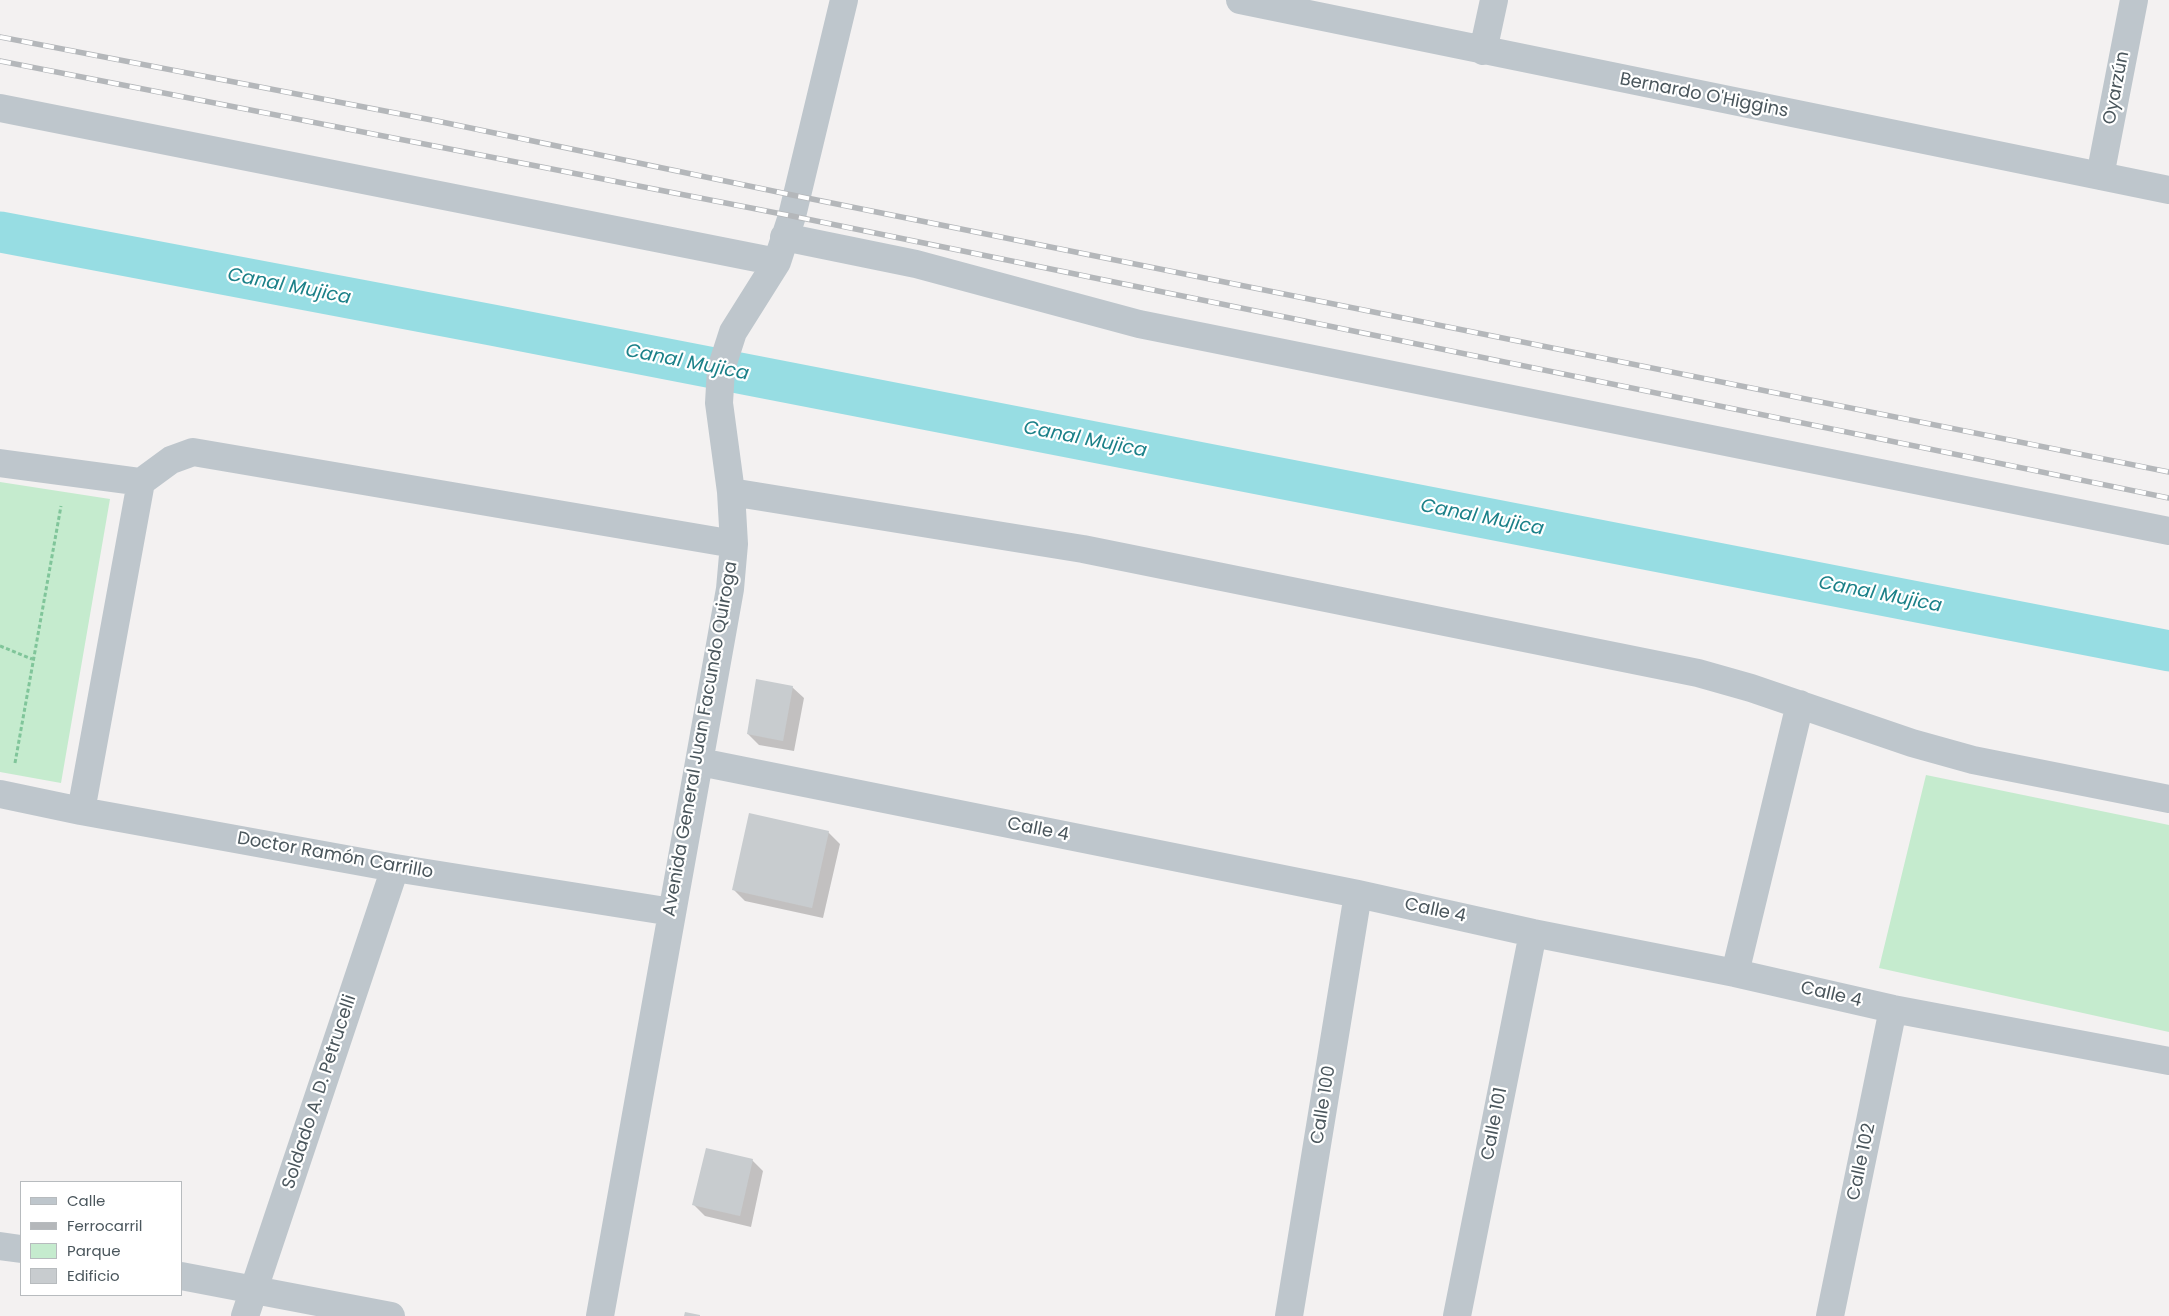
<!DOCTYPE html>
<html>
<head>
<meta charset="utf-8">
<style>
	body { margin:0 }
	#map { position:relative; width:2169px; height:1316px; overflow:hidden; background:#f3f1f1; font-family:Poppins,sans-serif }
	canvas { display:block }
	.legend { position:absolute; left:20px; top:1181px; width:162px; height:115px; box-sizing:border-box; background:#fff; border:1px solid #b7bbbe; margin:0; padding:6px 9px; list-style:none; font-size:15px; color:#4a565c }
	.legend li { display:flex; align-items:center; gap:10px; height:25px }
	.legend b { width:25px; border:1px solid #b7bbbe }
</style>
</head>
<body>
<div id="map">
<canvas width="2169" height="1316"></canvas>
<ul class="legend">
<li><b style="height:6px;background:#bec6cc"></b>Calle</li>
<li><b style="height:6px;background:#b4b7ba"></b>Ferrocarril</li>
<li><b style="height:14px;background:#c5ebce"></b>Parque</li>
<li><b style="height:14px;background:#c8cccf"></b>Edificio</li>
</ul>
</div>
<script>
const context = document.querySelector('canvas').getContext('2d');
context.lineJoin = 'round';
function fill(path, color) {
  context.fillStyle = color;
  context.fill(path, 'evenodd');
}
function shape(rows) {
  const path = new Path2D();
  for (const r of rows) {
    path.moveTo(r[0], r[1]);
    for (let i = 2; i < r.length; i += 2) path.lineTo(r[i], r[i + 1]);
  }
  return path;
}
function strokePath(path, color, width, dash) {
  context.strokeStyle = color;
  context.lineWidth = width;
  context.lineCap = dash ? 'butt' : 'round';
  context.setLineDash(dash || []);
  context.stroke(path);
}
function write(font, color, halo, rows, align = 'center') {
  context.font = font + ' Poppins,sans-serif';
  context.lineWidth = 4.5;
  context.setLineDash([]);
  context.textBaseline = 'middle';
  context.strokeStyle = halo;
  context.fillStyle = color;
  for (const [text, x, y, turn = 0] of rows) {
    context.save();
    context.translate(x, y);
    context.rotate((+turn || 0) * Math.PI / 180);
    context.textAlign = isNaN(turn) ? turn : align;
    if (halo) context.strokeText(text, 0, 0);
    context.fillText(text, 0, 0);
    context.restore();
  }
}
fill(shape([
	[0,482,110,499,61,783,0,772],
	[1926,775,2169,825,2169,1032,1879,968]
]), '#c5ebce');
fill(shape([
	[792,687,804,698,794,751,759,745,748,734],
	[828,832,840,844,823,918,745,901,734,890],
	[752,1160,763,1171,751,1227,705,1216,694,1205]
]), '#0003');
strokePath(shape([
	[0,232,492,325,2169,651]
]), '#97dde3', 41);
fill(shape([
	[756,679,793,686,783,741,747,734],
	[749,813,829,831,812,908,732,890],
	[706,1148,753,1159,740,1216,692,1205],
	[685,1312,700,1315,700,1316,684,1316]
]), '#c8cccf');
strokePath(shape([
	[0,646,32,659],
	[15,763,61,506]
]), '#80c59a', 3, [4, 2.5]);
strokePath(shape([
	[1240,0,2169,190],
	[1483,51,1494,0],
	[0,108,777,262],
	[2100,176,2134,0],
	[784,237,916,264,1139,324,2169,531],
	[0,463,141,482,171,460,193,452,734,544],
	[731,492,1083,549,1698,673,1751,688,1912,743,1973,760,2169,799],
	[700,762,1358,894,1533,933,1735,973,1893,1009,2169,1061],
	[0,794,81,811,395,868,672,912],
	[81,811,141,482],
	[1735,973,1800,704],
	[0,1246,21,1249],
	[181,1276,391,1316],
	[245,1316,395,868],
	[600,1316,730,589,734,544,731,492,719,403,721,369,733,332,777,262,792,216,844,0],
	[1289,1316,1358,894],
	[1457,1316,1533,933],
	[1830,1316,1893,1009]
]), '#bec6cc', 28);
const rail = shape([
	[0,37,437,121,797,196,2169,472],
	[0,61,792,216,2169,498]
]);
strokePath(rail, '#b4b7ba', 5.5);
strokePath(rail, '#fff', 4, [11]);
write('18px', '#4a565c', '#fff', [
	["Oyarzún",2117,88,-79],
	["Bernardo O'Higgins",1704,96,11],
	["Avenida General Juan Facundo Quiroga",701,739,-80],
	["Calle 4",1038,830,11],
	["Doctor Ramón Carrillo",335,856,10],
	["Calle 4",1435,911,12],
	["Calle 4",1831,995,13],
	["Soldado A. D. Petrucelli",320,1092,-72],
	["Calle 100",1324,1105,-81],
	["Calle 101",1495,1124,-79],
	["Calle 102",1862,1162,-78]
]);
write('italic 19px', '#1b8088', '#fff', [
	["Canal Mujica",289,287,11],
	["Canal Mujica",687,363,11],
	["Canal Mujica",1085,440,11],
	["Canal Mujica",1482,518,11],
	["Canal Mujica",1880,595,11]
]);
</script>
</body>
</html>
